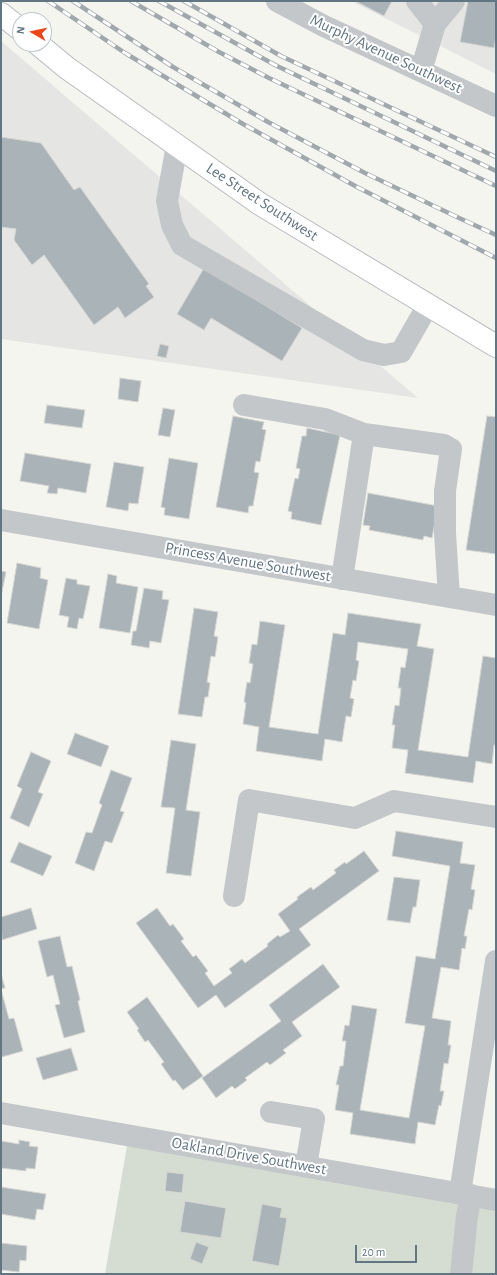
<!DOCTYPE html>
<html>
<head>
<meta charset="utf-8">
<style>
	body { margin:0 }
	#map { position:relative; width:497px; height:1275px; overflow:hidden; background:#f5f5f0; font-family:"Alegreya Sans",sans-serif }
	canvas { display:block }
	.frame { position:absolute; inset:0; border:2px solid #627583; pointer-events:none }
	.north { position:absolute; left:12px; top:12px; width:40px; height:40px; box-sizing:border-box; background:#fff; border:1px solid #c0c8cd; border-radius:50%; rotate:279deg; font-size:11px; font-weight:700; line-height:16px; text-align:center; color:#627583 }
	.north::after { content:''; display:block; margin:auto; width:14px; height:18px; background:#eb471a; clip-path:polygon(50% 0,100% 100%,50% 72%,0 100%) }
	.scale { position:absolute; left:355px; top:1245px; width:62px; height:18px; box-sizing:border-box; border:2px solid #627583; border-top:0; padding-left:5px; font-size:12px; line-height:14px; white-space:nowrap; color:#627583; -webkit-text-stroke:3px #fff; paint-order:stroke }
</style>
</head>
<body>
<div id="map">
<canvas width="497" height="1275"></canvas>
<div class="frame"></div>
<div class="north">N</div>
<div class="scale">20 m</div>
</div>
<script>
const context = document.querySelector('canvas').getContext('2d');
context.lineJoin = 'round';
function fill(path, color) {
  context.fillStyle = color;
  context.fill(path, 'evenodd');
}
function shape(rows) {
  const path = new Path2D();
  for (const r of rows) {
    path.moveTo(r[0], r[1]);
    for (let i = 2; i < r.length; i += 2) path.lineTo(r[i], r[i + 1]);
  }
  return path;
}
function strokePath(path, color, width, dash) {
  context.strokeStyle = color;
  context.lineWidth = width;
  context.lineCap = dash ? 'butt' : 'round';
  context.setLineDash(dash || []);
  context.stroke(path);
}
function write(font, color, halo, rows, align = 'center') {
  context.font = font + ' "Alegreya Sans",sans-serif';
  context.lineWidth = 4;
  context.setLineDash([]);
  context.textBaseline = 'middle';
  context.strokeStyle = halo;
  context.fillStyle = color;
  for (const [text, x, y, turn = 0] of rows) {
    context.save();
    context.translate(x, y);
    context.rotate((+turn || 0) * Math.PI / 180);
    context.textAlign = isNaN(turn) ? turn : align;
    if (halo) context.strokeText(text, 0, 0);
    context.fillText(text, 0, 0);
    context.restore();
  }
}
fill(shape([
	[351,1,496,1,496,74],
	[1,41,418,398,1,339]
]), '#e5e6e4');
fill(shape([
	[128,1140,496,1201,496,1274,105,1274]
]), '#d5dcd1');
const building = shape([
	[355,1,392,1,384,16,355,1],
	[468,1,496,1,496,36,494,48,460,42,468,1],
	[1,137,41,143,74,190,80,187,149,284,146,286,154,297,125,318,118,307,94,325,44,255,32,265,14,240,16,229,1,227,1,137],
	[204,268,302,328,282,361,211,318,204,330,177,314,204,268],
	[160,344,169,346,166,358,157,356,160,344],
	[120,378,141,381,138,402,118,399,120,378],
	[47,405,85,410,82,428,44,423,47,405],
	[163,408,175,410,170,437,158,435,163,408],
	[233,416,264,422,262,429,266,430,260,462,256,461,254,472,259,473,253,506,249,506,248,513,216,507,233,416],
	[487,416,496,417,496,554,466,550,487,416],
	[307,428,340,435,321,525,291,519,292,512,288,511,295,478,298,479,300,469,296,468,302,436,306,436,307,428],
	[25,453,91,464,86,493,58,488,57,494,47,493,49,486,20,481,25,453],
	[169,458,198,463,189,519,164,515,165,508,161,507,169,458],
	[114,462,144,467,138,504,129,503,128,511,106,507,114,462],
	[368,493,438,506,432,538,424,536,423,540,369,530,370,526,363,525,368,493],
	[17,563,41,568,40,578,48,580,39,629,7,623,17,563],
	[1,571,6,572,1,597,1,571],
	[108,574,117,576,116,583,138,587,130,633,99,628,108,574],
	[66,578,77,580,77,584,90,586,83,619,79,618,77,629,67,627,69,617,59,615,66,578],
	[144,588,163,591,162,599,169,600,161,643,150,641,149,648,131,645,133,631,136,631,144,588],
	[194,608,218,612,214,636,218,637,215,657,211,656,207,682,210,683,208,697,205,697,202,717,178,714,194,608],
	[348,613,421,624,417,646,434,649,418,750,468,757,483,656,496,658,496,745,494,745,492,764,476,761,473,783,405,773,408,750,392,748,395,725,392,725,395,705,399,706,401,688,398,688,401,667,405,668,408,649,358,642,356,660,359,661,356,681,353,680,350,698,354,699,351,717,346,716,342,742,325,739,322,761,256,751,259,727,243,724,246,703,244,702,247,682,250,683,253,664,249,663,252,644,257,645,260,621,285,625,269,727,318,734,333,633,345,635,348,613],
	[75,733,109,746,101,767,67,754,75,733],
	[171,740,196,744,186,810,200,812,191,876,166,873,175,808,161,807,171,740],
	[31,752,51,761,38,792,43,794,29,827,10,818,22,789,17,786,31,752],
	[111,770,132,778,120,811,124,812,112,843,105,841,94,871,75,863,86,832,92,833,102,805,99,803,111,770],
	[396,831,463,842,460,863,475,865,471,889,475,890,472,910,469,909,464,936,467,936,465,949,462,948,459,970,441,967,432,1018,451,1021,448,1045,451,1045,448,1064,444,1063,440,1091,444,1091,441,1106,439,1105,435,1125,418,1122,415,1144,350,1134,353,1113,335,1110,339,1085,336,1085,340,1066,343,1066,346,1041,342,1041,345,1025,349,1026,352,1005,377,1009,360,1110,409,1118,425,1026,405,1023,416,956,435,959,450,866,392,856,396,831],
	[19,842,52,856,43,876,10,862,19,842],
	[364,851,379,871,299,929,311,945,225,1008,216,995,198,1008,136,923,157,908,170,926,173,924,184,939,181,941,193,957,196,955,208,971,205,973,214,986,232,973,229,969,242,959,245,963,268,946,267,944,278,935,280,937,290,931,278,914,298,899,297,897,311,887,313,890,336,873,334,870,345,862,346,864,364,851],
	[394,877,420,880,416,907,413,907,410,923,387,920,394,877],
	[31,908,37,929,2,940,1,917,31,908],
	[60,936,67,967,72,966,80,1000,78,1001,85,1032,64,1038,55,1005,60,1004,53,975,47,977,38,941,60,936],
	[323,964,340,987,292,1022,302,1036,283,1050,286,1053,270,1065,267,1062,245,1078,247,1080,235,1089,232,1086,216,1098,202,1078,281,1021,269,1005,323,964],
	[1,973,5,988,1,989,9,1019,14,1018,23,1051,2,1057,1,1052,1,973],
	[147,997,203,1076,183,1090,175,1080,173,1081,161,1064,164,1062,148,1040,145,1042,137,1030,139,1029,127,1012,147,997],
	[71,1048,78,1070,43,1080,36,1058,71,1048],
	[19,1140,30,1142,29,1146,38,1147,35,1169,26,1168,26,1171,1,1168,1,1141,19,1144,19,1140],
	[167,1172,184,1174,182,1193,165,1191,167,1172],
	[1,1187,46,1194,43,1210,37,1209,35,1220,1,1214,1,1187],
	[185,1201,226,1208,221,1238,180,1232,185,1201],
	[262,1204,282,1208,280,1217,287,1218,279,1266,252,1261,262,1204],
	[196,1242,209,1247,202,1264,190,1259,196,1242],
	[1,1243,27,1246,26,1261,20,1260,19,1272,1,1270,1,1243]
]);
fill(building, '#aab3b7');
strokePath(building, '#d6d6d3', 1);
const major = shape([
	[1,14,20,29],
	[38,44,67,68,260,204,496,346]
]);
strokePath(major, '#b6babe', 24);
strokePath(shape([
	[277,1,324,26,496,106],
	[417,1,435,24,421,71],
	[435,24,454,1],
	[177,145,167,201,172,225,182,245,363,350,384,355,401,352,428,305],
	[244,405,325,419,364,434,444,445,451,449,445,491,445,533,449,597],
	[1,520,496,605],
	[342,579,364,434],
	[234,896,249,800,355,818,394,801,496,817],
	[271,1112,314,1119,306,1166],
	[1,1113,496,1200],
	[460,1193,496,961],
	[461,1274,467,1216,471,1195]
]), '#c4c7ca', 22);
strokePath(major, '#fff', 22);
const rail = shape([
	[48,1,125,53,243,124,357,187,496,258],
	[73,1,173,67,268,122,365,173,457,217,496,235],
	[131,1,219,52,269,78,496,186],
	[159,1,275,65,496,171],
	[184,1,281,56,496,157]
]);
strokePath(rail, '#a1a8ad', 4.5);
strokePath(rail, '#fff', 3, [9]);
write('16px', '#627583', '#fff', [
	["Murphy Avenue Southwest",386,54,25],
	["Lee Street Southwest",262,202,33],
	["Princess Avenue Southwest",248,562,10],
	["Oakland Drive Southwest",249,1156,10]
]);
</script>
</body>
</html>
